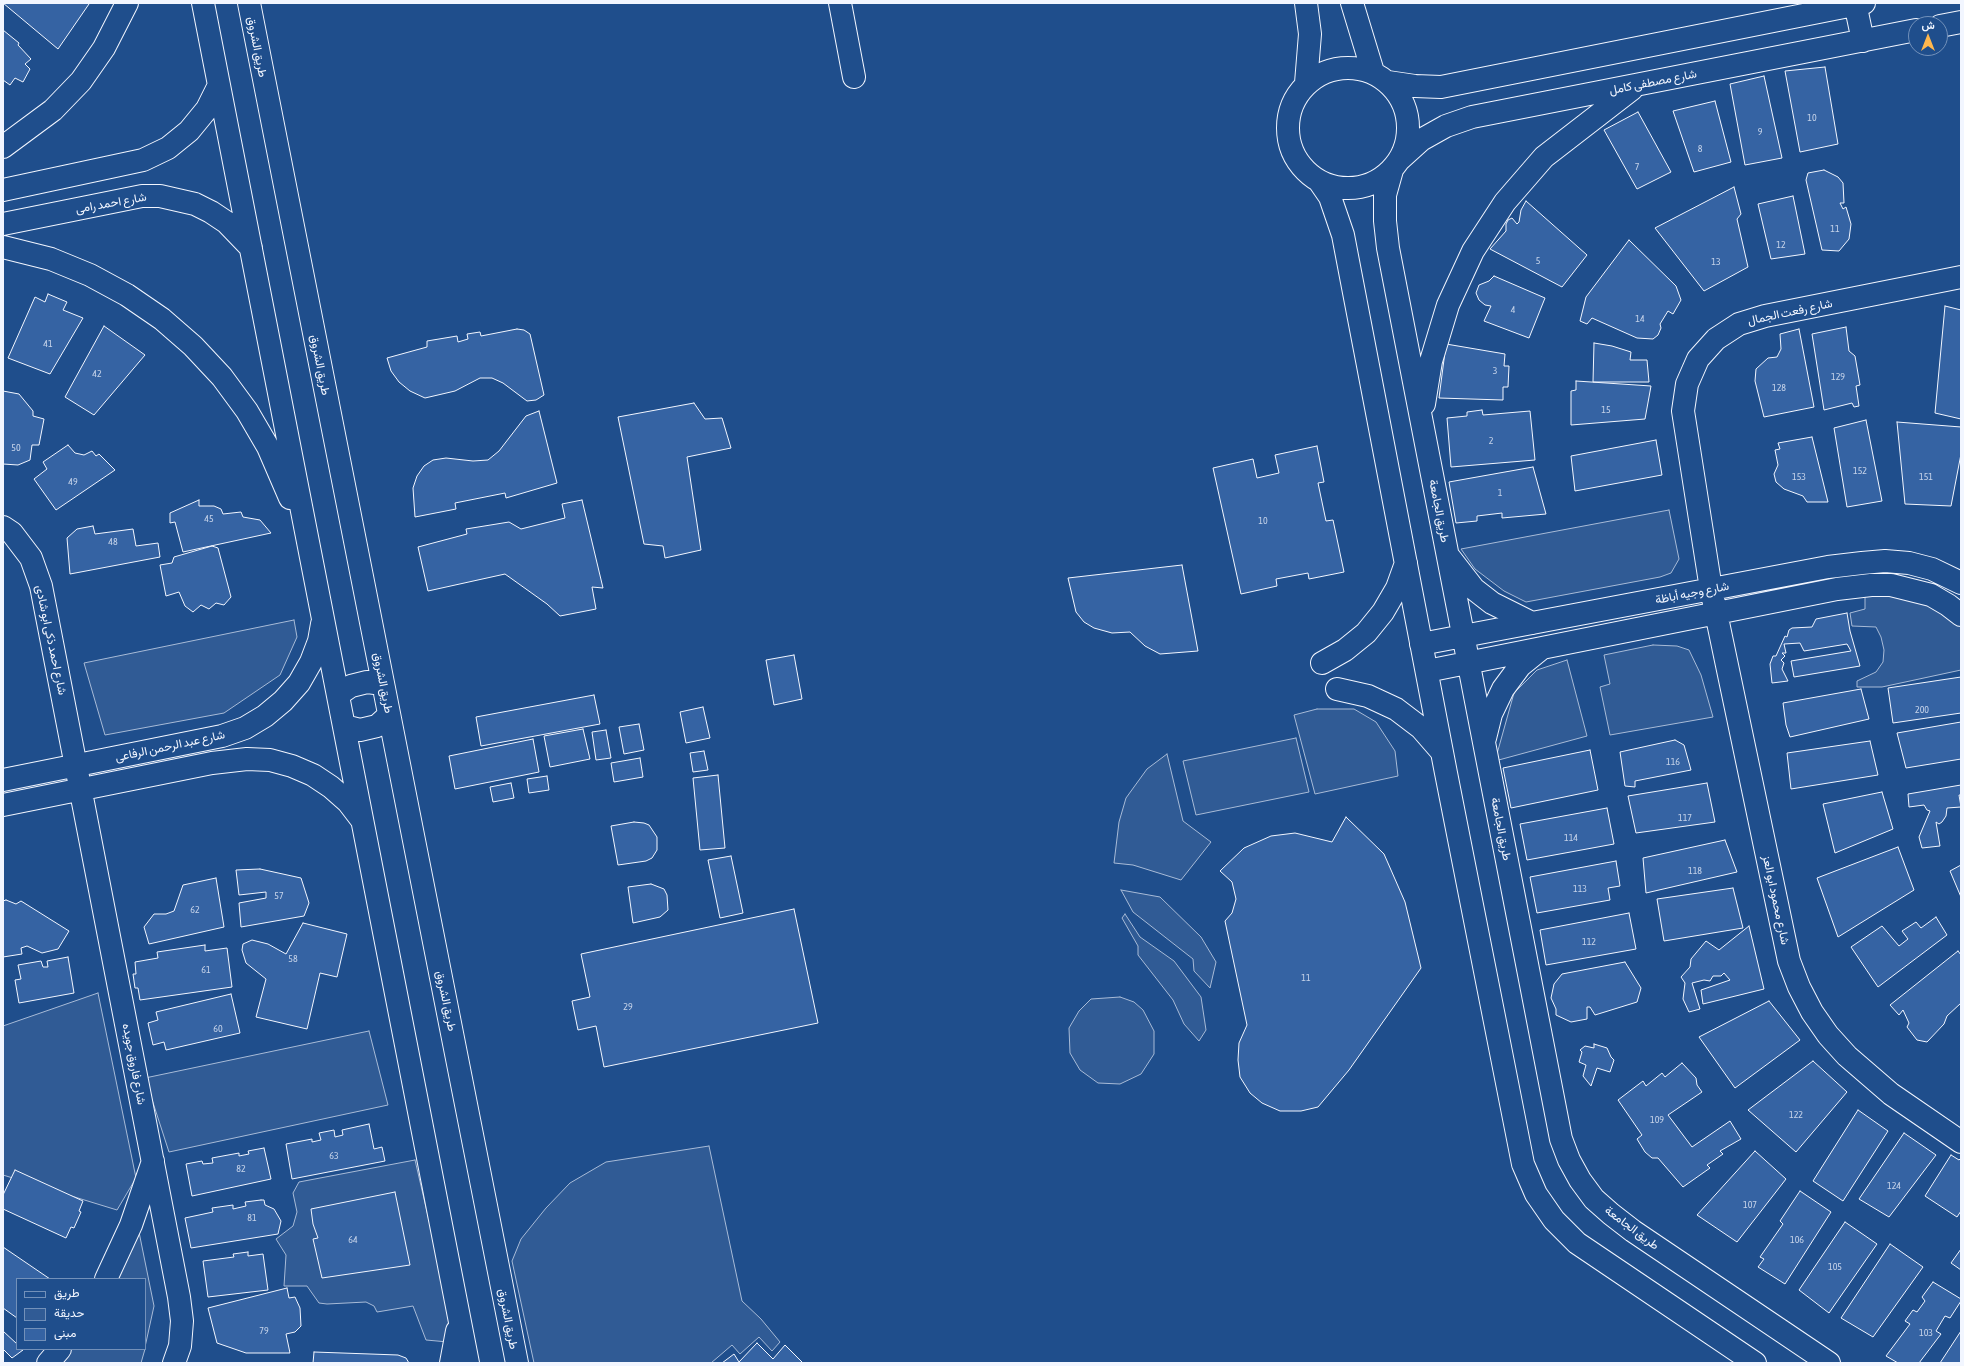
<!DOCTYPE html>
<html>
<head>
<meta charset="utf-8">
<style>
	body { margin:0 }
	#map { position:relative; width:1964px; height:1366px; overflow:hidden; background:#1f4e8c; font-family:"Asap Condensed",Vazirmatn,sans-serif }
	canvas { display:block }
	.frame { position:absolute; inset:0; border:4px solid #f2f6ff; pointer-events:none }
	.legend { position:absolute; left:16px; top:1278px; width:130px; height:72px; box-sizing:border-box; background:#1f4e8c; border:1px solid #7391ba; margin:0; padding:5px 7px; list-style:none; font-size:12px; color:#f2f6ff }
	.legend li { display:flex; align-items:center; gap:8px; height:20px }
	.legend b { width:20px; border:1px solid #7391ba }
	.north { position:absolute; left:1908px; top:16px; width:40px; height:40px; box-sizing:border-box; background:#1f4e8c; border:1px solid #7391ba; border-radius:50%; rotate:0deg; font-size:11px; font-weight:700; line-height:16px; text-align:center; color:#f2f6ff }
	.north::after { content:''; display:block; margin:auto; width:14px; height:18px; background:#ffb74d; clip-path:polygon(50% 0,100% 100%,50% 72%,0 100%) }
</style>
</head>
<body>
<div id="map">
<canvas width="1964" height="1366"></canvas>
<div class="frame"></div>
<ul class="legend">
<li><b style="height:5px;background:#1f4e8c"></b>طريق</li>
<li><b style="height:11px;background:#305b95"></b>حديقة</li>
<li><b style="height:11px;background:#3563a3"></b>مبنى</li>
</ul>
<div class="north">ش</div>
</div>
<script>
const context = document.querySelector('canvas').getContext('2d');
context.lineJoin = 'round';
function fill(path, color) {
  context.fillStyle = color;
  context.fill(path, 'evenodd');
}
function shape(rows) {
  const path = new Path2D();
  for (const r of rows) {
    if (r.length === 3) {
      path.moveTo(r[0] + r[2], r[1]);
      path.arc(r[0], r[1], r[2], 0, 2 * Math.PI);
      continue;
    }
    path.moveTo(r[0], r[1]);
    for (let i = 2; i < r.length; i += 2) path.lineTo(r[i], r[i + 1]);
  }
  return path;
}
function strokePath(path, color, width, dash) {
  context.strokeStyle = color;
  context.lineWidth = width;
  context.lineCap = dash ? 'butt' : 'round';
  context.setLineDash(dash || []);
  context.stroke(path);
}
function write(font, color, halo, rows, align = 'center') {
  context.font = font + ' "Asap Condensed",Vazirmatn,sans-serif';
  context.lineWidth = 3;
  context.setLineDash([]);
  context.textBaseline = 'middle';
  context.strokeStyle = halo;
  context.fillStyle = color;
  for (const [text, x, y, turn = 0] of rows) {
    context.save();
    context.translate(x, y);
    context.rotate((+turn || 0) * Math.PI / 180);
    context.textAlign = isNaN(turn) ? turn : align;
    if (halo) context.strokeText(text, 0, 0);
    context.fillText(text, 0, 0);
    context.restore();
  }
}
const green = shape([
	[1669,510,1679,559,1671,573,1660,577,1526,602,1504,591,1475,569,1461,549,1669,510],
	[1865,590,1912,595,1961,625,1961,670,1882,687,1857,687,1857,681,1876,672,1883,662,1884,650,1881,637,1876,627,1852,626,1850,613,1865,609,1865,590],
	[294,620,297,637,280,675,224,713,105,735,84,663,294,620],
	[1653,645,1677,646,1689,650,1701,675,1713,717,1610,735,1600,687,1610,684,1604,655,1653,645],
	[1567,660,1587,736,1495,761,1514,693,1537,670,1567,660],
	[1317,709,1354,709,1376,722,1395,751,1398,776,1315,794,1294,715,1317,709],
	[1296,738,1309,792,1196,815,1183,761,1296,738],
	[1167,754,1183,821,1211,842,1181,880,1133,865,1114,863,1119,822,1126,798,1147,769,1167,754],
	[1121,890,1160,897,1201,937,1216,962,1210,988,1194,971,1193,959,1133,912,1121,890],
	[1125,914,1140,937,1174,961,1201,997,1206,1030,1199,1041,1184,1024,1173,1000,1138,955,1138,946,1122,918,1125,914],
	[98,993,136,1178,117,1210,3,1175,3,1026,98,993],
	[1120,997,1134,1002,1143,1010,1154,1031,1154,1054,1141,1074,1120,1084,1098,1083,1080,1070,1070,1053,1069,1028,1079,1011,1091,999,1120,997],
	[369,1031,388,1105,169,1152,145,1078,369,1031],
	[709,1146,742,1301,761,1319,780,1342,772,1351,759,1337,740,1354,732,1345,711,1363,534,1363,512,1261,521,1239,546,1208,570,1183,606,1162,709,1146],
	[415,1160,451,1315,448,1342,426,1340,413,1306,377,1312,374,1306,366,1302,327,1304,319,1303,307,1286,284,1286,286,1255,276,1239,293,1226,297,1212,293,1193,299,1182,415,1160],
	[139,1232,154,1306,145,1347,145,1279,116,1279,139,1232],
	[69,1349,145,1349,141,1363,57,1363,69,1349]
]);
fill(green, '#305b95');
strokePath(green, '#a8bbd7', 1);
const building = shape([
	[3,3,87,3,89,4,58,49,3,3],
	[3,30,19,43,18,45,31,59,25,64,30,69,23,82,15,78,10,85,3,80,3,30],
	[1825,67,1838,144,1800,152,1785,71,1825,67],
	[1764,76,1782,158,1745,165,1730,84,1764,76],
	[1715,101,1731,162,1694,172,1673,111,1715,101],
	[1638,112,1671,172,1637,189,1604,130,1638,112],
	[1824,170,1838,177,1843,183,1844,203,1840,203,1843,209,1846,207,1851,224,1849,239,1839,251,1822,250,1806,180,1808,173,1824,170],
	[1734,187,1741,214,1737,219,1748,267,1704,291,1655,228,1734,187],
	[1793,196,1805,254,1771,259,1758,204,1793,196],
	[1526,201,1587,255,1562,287,1490,249,1506,231,1506,224,1508,220,1512,218,1517,224,1519,222,1521,210,1526,201],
	[1629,240,1676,286,1681,300,1673,314,1668,311,1660,324,1661,328,1658,335,1653,339,1637,338,1592,318,1587,324,1580,321,1586,297,1629,240],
	[1494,276,1545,298,1529,338,1484,321,1491,306,1485,305,1479,300,1476,293,1479,285,1489,281,1494,276],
	[48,294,67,302,63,310,83,318,50,374,8,358,35,297,45,302,48,294],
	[1945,306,1961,310,1961,419,1935,413,1945,306],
	[104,326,145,355,94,415,65,397,104,326],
	[1846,327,1849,351,1855,356,1860,385,1856,386,1859,406,1854,407,1852,403,1824,410,1812,334,1846,327],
	[517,329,524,330,530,334,544,395,536,400,527,401,503,383,492,378,480,378,455,391,425,398,410,391,399,382,391,371,387,358,427,347,427,341,457,336,458,342,468,339,467,334,480,332,481,336,517,329],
	[1799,329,1814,407,1764,417,1755,381,1756,369,1768,358,1777,357,1781,349,1780,334,1799,329],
	[1594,343,1612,346,1631,352,1630,360,1647,360,1649,382,1593,382,1594,343],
	[1446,344,1505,354,1504,366,1509,366,1508,387,1503,387,1503,400,1439,398,1446,344],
	[1576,381,1651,386,1645,419,1571,425,1571,391,1576,390,1576,381],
	[3,391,19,394,33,411,33,416,44,419,39,445,32,445,30,460,18,465,3,464,3,391],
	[694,403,705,419,722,418,731,448,687,457,701,550,665,558,663,546,644,544,618,417,694,403],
	[1482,410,1483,415,1530,411,1535,460,1451,467,1447,418,1467,416,1467,412,1482,410],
	[539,411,557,483,506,498,505,493,455,503,456,509,415,517,413,488,417,476,424,466,433,460,446,458,473,461,488,460,499,451,526,416,539,411],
	[1866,420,1882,501,1847,507,1834,428,1866,420],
	[1897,422,1961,427,1961,454,1951,506,1905,504,1897,422],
	[1812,437,1828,502,1807,502,1803,496,1784,489,1776,482,1774,474,1778,465,1775,450,1780,449,1778,443,1812,437],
	[1656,440,1662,475,1575,491,1571,456,1656,440],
	[68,445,75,453,84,455,92,451,96,456,99,454,115,470,56,510,34,479,47,469,43,462,68,445],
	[1317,446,1324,482,1318,483,1326,521,1333,520,1344,572,1309,579,1308,573,1276,579,1277,586,1241,594,1213,468,1253,459,1257,478,1279,473,1275,455,1317,446],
	[1533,467,1546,514,1502,518,1502,513,1477,516,1477,521,1456,523,1449,482,1533,467],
	[199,500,199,506,214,506,221,509,223,514,241,512,243,517,260,520,271,533,183,552,175,522,170,523,170,513,199,500],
	[582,500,603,588,592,587,596,609,560,616,547,604,505,574,428,591,418,547,467,534,466,529,509,522,521,529,565,518,562,504,582,500],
	[93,526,95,534,133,529,136,546,158,543,160,557,70,574,67,538,77,529,93,526],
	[212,546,218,548,231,597,224,605,216,603,209,609,201,605,193,612,185,606,179,592,166,596,160,565,172,563,174,557,212,546],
	[1182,565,1198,651,1160,654,1145,646,1130,632,1112,633,1094,628,1084,622,1076,612,1068,578,1182,565],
	[1847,613,1850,631,1860,666,1794,677,1791,661,1851,651,1847,644,1804,651,1800,643,1784,644,1786,653,1782,653,1785,656,1781,660,1784,663,1782,669,1788,681,1772,683,1770,664,1773,656,1776,656,1785,636,1787,637,1789,630,1792,628,1812,627,1816,619,1847,613],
	[794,655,802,699,774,705,766,660,794,655],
	[1961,677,1961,713,1893,723,1888,688,1961,677],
	[1861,689,1869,719,1790,737,1786,725,1783,703,1861,689],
	[594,695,600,724,481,746,476,717,594,695],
	[703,707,710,738,686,743,680,712,703,707],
	[1961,722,1961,759,1906,768,1897,733,1961,722],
	[639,724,644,750,624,754,619,727,639,724],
	[583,729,590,759,550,767,544,736,583,729],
	[606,730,611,758,596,760,592,732,606,730],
	[533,739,539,772,455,789,449,756,533,739],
	[1675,740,1684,745,1691,770,1635,781,1635,787,1625,786,1620,752,1675,740],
	[1870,741,1878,775,1791,789,1787,753,1870,741],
	[1590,750,1598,790,1511,808,1503,768,1590,750],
	[704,751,708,770,693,772,690,753,704,751],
	[640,758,643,777,614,782,611,763,640,758],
	[718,775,725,848,700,850,693,778,718,775],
	[547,776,549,790,529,793,527,779,547,776],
	[511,783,514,798,493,802,490,787,511,783],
	[1707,783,1715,822,1636,833,1628,796,1707,783],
	[1961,785,1961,795,1959,795,1961,807,1947,808,1946,816,1942,822,1939,824,1936,822,1940,846,1922,848,1919,837,1930,811,1927,810,1924,805,1909,807,1908,794,1961,785],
	[1882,792,1893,829,1835,853,1823,804,1882,792],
	[1607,808,1614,844,1527,860,1520,824,1607,808],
	[1346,817,1384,854,1405,902,1421,968,1349,1070,1318,1107,1301,1111,1280,1111,1262,1103,1250,1093,1240,1077,1238,1060,1239,1043,1247,1025,1225,921,1232,913,1236,899,1232,882,1220,871,1244,848,1271,836,1295,833,1332,842,1346,817],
	[634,822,644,823,649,825,657,837,657,850,652,858,646,861,618,865,611,826,634,822],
	[1725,840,1737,872,1646,893,1643,858,1725,840],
	[1898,847,1914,890,1838,937,1817,878,1898,847],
	[731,856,743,913,720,918,708,860,731,856],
	[1616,861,1620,886,1608,888,1610,900,1537,913,1530,877,1616,861],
	[1961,865,1961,897,1950,871,1961,865],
	[260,869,301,878,309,903,304,916,241,927,239,903,266,898,266,892,239,895,236,870,260,869],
	[216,878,224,927,149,944,144,927,154,914,166,914,174,911,183,885,216,878],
	[651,884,664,889,667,895,668,910,660,917,633,923,628,887,651,884],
	[1733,888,1743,928,1664,941,1657,899,1733,888],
	[6,900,16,904,21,901,69,931,58,949,42,953,27,946,21,948,22,954,3,957,3,901,6,900],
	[794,909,818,1023,604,1067,596,1026,578,1030,572,1001,590,997,581,954,794,909],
	[1629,913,1636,949,1546,965,1540,930,1629,913],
	[1936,917,1947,935,1878,987,1851,947,1882,926,1899,946,1908,939,1902,931,1916,922,1921,928,1936,917],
	[303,923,347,934,337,977,320,973,307,1029,256,1017,266,979,246,963,242,950,243,944,252,940,268,944,286,954,303,923],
	[1749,926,1764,989,1703,1004,1701,990,1730,980,1724,973,1721,976,1713,976,1710,981,1704,980,1692,983,1700,1009,1689,1012,1683,999,1685,983,1681,977,1690,967,1691,959,1706,941,1719,950,1749,926],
	[205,945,205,951,227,948,232,987,140,1000,138,988,135,988,133,974,136,974,135,962,158,958,157,952,205,945],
	[1958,951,1961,955,1961,1003,1947,1016,1944,1024,1927,1042,1917,1040,1907,1027,1909,1023,1903,1010,1899,1015,1890,1005,1958,951],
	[68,957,74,993,19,1003,15,980,21,979,18,965,41,961,43,967,48,967,47,961,68,957],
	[1625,962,1641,988,1637,1002,1595,1015,1590,1007,1587,1007,1587,1019,1571,1022,1556,1015,1556,1009,1551,998,1554,984,1562,974,1625,962],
	[231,994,240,1033,166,1050,164,1042,153,1045,148,1023,158,1020,156,1012,231,994],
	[1769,1001,1800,1040,1735,1088,1699,1037,1769,1001],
	[1594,1044,1607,1048,1611,1057,1614,1060,1610,1072,1597,1068,1591,1086,1583,1076,1586,1065,1579,1062,1582,1052,1580,1050,1585,1046,1594,1048,1594,1044],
	[1813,1061,1847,1092,1796,1152,1748,1110,1813,1061],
	[1682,1063,1696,1078,1697,1085,1702,1092,1668,1115,1692,1147,1730,1121,1741,1139,1720,1151,1723,1154,1707,1165,1710,1168,1683,1187,1658,1158,1652,1158,1645,1152,1637,1139,1642,1135,1618,1100,1643,1081,1646,1086,1662,1073,1665,1077,1682,1063],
	[1858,1110,1888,1131,1843,1201,1813,1181,1858,1110],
	[369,1124,374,1149,382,1147,385,1161,292,1179,286,1144,312,1139,312,1142,321,1140,319,1133,334,1130,335,1137,343,1135,342,1130,369,1124],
	[1904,1133,1936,1155,1889,1217,1859,1199,1904,1133],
	[264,1148,271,1179,192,1196,186,1164,202,1161,203,1164,213,1163,212,1158,239,1153,239,1156,249,1154,248,1151,264,1148],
	[1755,1151,1786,1179,1737,1242,1697,1215,1755,1151],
	[1951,1155,1959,1160,1961,1158,1961,1211,1957,1217,1925,1196,1951,1155],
	[15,1170,83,1201,79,1211,81,1212,74,1228,71,1227,66,1238,3,1209,3,1195,15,1170],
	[1800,1191,1831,1212,1785,1284,1758,1267,1764,1259,1760,1257,1783,1224,1780,1221,1800,1191],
	[395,1192,410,1265,322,1278,313,1239,318,1238,313,1224,311,1209,395,1192],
	[261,1200,264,1200,265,1205,274,1209,281,1221,278,1234,191,1248,185,1218,213,1212,212,1208,233,1205,233,1209,246,1206,245,1202,261,1200],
	[1845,1222,1877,1244,1829,1313,1799,1290,1845,1222],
	[1890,1244,1923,1267,1873,1337,1841,1318,1890,1244],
	[3,1247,50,1279,17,1279,17,1318,3,1308,3,1247],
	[1961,1249,1961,1270,1951,1263,1961,1249],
	[248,1252,248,1256,263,1254,268,1290,208,1297,203,1261,234,1257,233,1254,248,1252],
	[1933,1282,1961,1299,1961,1301,1950,1318,1945,1316,1936,1331,1941,1334,1919,1363,1898,1363,1886,1356,1910,1324,1905,1321,1913,1310,1917,1312,1925,1301,1922,1297,1933,1282],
	[287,1288,289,1298,295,1297,300,1308,301,1326,295,1332,286,1334,290,1353,246,1353,217,1343,208,1308,287,1288],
	[3,1331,17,1344,17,1349,23,1350,12,1358,3,1349,3,1331],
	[1961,1331,1961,1363,1940,1363,1961,1331],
	[757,1343,773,1359,785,1345,803,1363,722,1363,734,1354,739,1362,757,1343],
	[314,1352,398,1355,406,1358,409,1363,313,1363,314,1352]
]);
fill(building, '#3563a3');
strokePath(building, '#f2f6ff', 1);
const minor = shape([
	[203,3,468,1363],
	[249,3,517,1363],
	[840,3,854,77],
	[1352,3,1373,72],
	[1855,3,1863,41],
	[1940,26,1961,22],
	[1348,128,60],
	[1388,82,1415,86,1441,87,1864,3],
	[1306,83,1310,34,1306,3],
	[3,147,53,110,81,81,104,48,127,3],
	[1400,159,1421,140,1446,126,1472,117,1916,30],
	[1392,170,1385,195,1385,221,1388,248,1561,1139,1569,1160,1580,1180,1594,1199,1611,1214,1633,1231,1829,1363],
	[1319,181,1330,197,1343,235,1446,773,1523,1164,1536,1194,1554,1220,1577,1243,1755,1363],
	[3,190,143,160,168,148,189,131,207,109,219,85],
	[3,224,142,196,160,196,195,204,211,212,226,222,251,248],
	[3,247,51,259,90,275,127,295,162,319,193,346,222,377,247,411,268,447,290,498],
	[1961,277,1765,316,1739,324,1716,339,1698,359,1687,384,1683,411,1711,589,1789,961,1799,987,1812,1012,1828,1035,1847,1056,1891,1094,1961,1142],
	[1424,404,1431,361,1448,305,1473,251,1505,202,1544,157,1632,89],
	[3,527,12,533,31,558,41,586,179,1297,182,1321,180,1346,174,1363],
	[1450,558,1474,589,1492,603,1532,623],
	[1421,644,1828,567,1862,563,1885,561,1909,563,1932,569,1961,583],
	[1322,663,1345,650,1366,633,1383,612,1397,588,1406,563],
	[1427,671,1837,589,1871,585,1891,585,1931,595,1948,605,1961,615],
	[1337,689,1368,696,1396,709,1421,728,1441,751],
	[338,695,351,686,367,682,383,684],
	[344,726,360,730,377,726,389,715],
	[1485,738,1491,714,1503,689,1520,666,1541,649],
	[3,780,222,736,245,728,265,716,283,701,299,683,311,662,319,641,322,624],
	[3,805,212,763,247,759,270,760,292,766,313,775,331,787,348,802,361,819],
	[106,1279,131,1225,153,1161],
	[48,1363,60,1349],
	[451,1363,457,1331]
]);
strokePath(minor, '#f2f6ff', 24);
strokePath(minor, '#1f4e8c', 22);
write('10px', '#c3d1e8', null, [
	["10",1812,118],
	["9",1760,132],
	["8",1700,149],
	["7",1637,167],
	["11",1835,229],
	["12",1781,245],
	["5",1538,261],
	["13",1716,262],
	["4",1513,310],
	["14",1640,319],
	["41",48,344],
	["3",1495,371],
	["42",97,374],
	["129",1838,377],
	["128",1779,388],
	["15",1606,410],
	["2",1491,441],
	["50",16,448],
	["152",1860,471],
	["153",1799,477],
	["151",1926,477],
	["49",73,482],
	["1",1500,493],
	["45",209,519],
	["10",1263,521],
	["48",113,542],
	["200",1922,710],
	["116",1673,762],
	["117",1685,818],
	["114",1571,838],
	["118",1695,871],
	["113",1580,889],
	["57",279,896],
	["62",195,910],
	["112",1589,942],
	["58",293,959],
	["61",206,970],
	["11",1306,978],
	["29",628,1007],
	["60",218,1029],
	["122",1796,1115],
	["109",1657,1120],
	["63",334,1156],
	["82",241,1169],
	["124",1894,1186],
	["107",1750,1205],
	["81",252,1218],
	["64",353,1240],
	["106",1797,1240],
	["105",1835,1267],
	["79",264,1331],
	["103",1926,1333]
]);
write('12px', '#f2f6ff', '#1f4e8c', [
	["طريق الشروق",257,47,79],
	["شارع مصطفى كامل",1653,82,-11],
	["شارع احمد رامى",111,203,-10],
	["شارع رفعت الجمال",1790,312,-12],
	["طريق الشروق",320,365,79],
	["طريق الجامعة",1439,511,79],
	["شارع وجيه أباظة",1692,593,-11],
	["شارع احمد ذكى ابو شادى",51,640,78],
	["طريق الشروق",383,683,79],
	["شارع عبد الرحمن الرفاعى",170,746,-12],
	["طريق الجامعة",1501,829,79],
	["شارع محمود ابو العز",1776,900,78],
	["طريق الشروق",446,1001,78],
	["شارع فاروق جويده",134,1064,79],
	["طريق الجامعة",1632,1228,37],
	["طريق الشروق",508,1319,79]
]);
</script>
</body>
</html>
